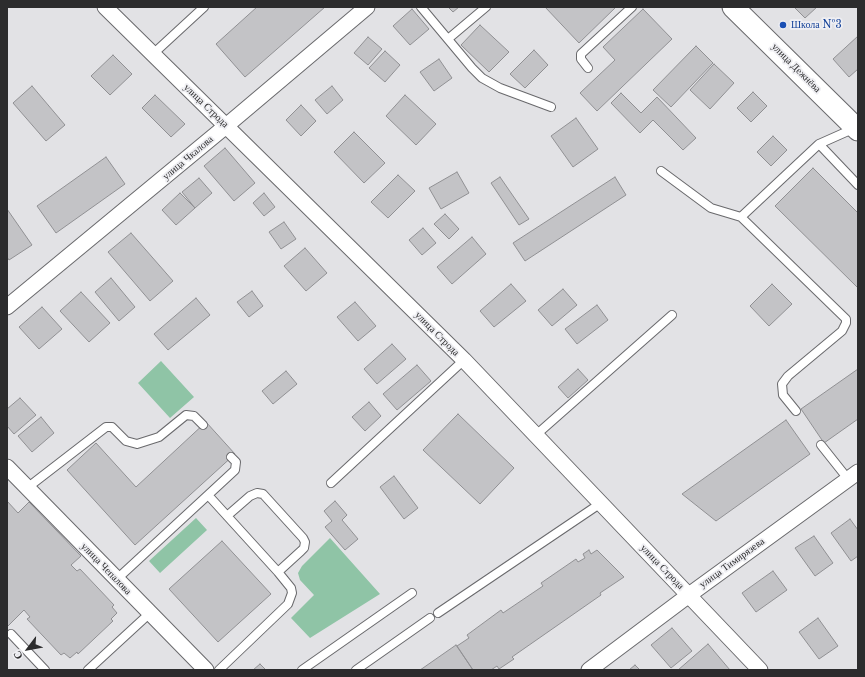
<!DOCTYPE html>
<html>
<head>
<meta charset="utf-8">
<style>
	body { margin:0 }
	#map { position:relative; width:865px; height:677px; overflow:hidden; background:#e2e2e5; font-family:"Libre Baskerville",serif }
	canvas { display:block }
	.frame { position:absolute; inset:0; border:8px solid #2c2c2d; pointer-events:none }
	.north { position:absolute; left:8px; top:629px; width:40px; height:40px; -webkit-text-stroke:3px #efeff3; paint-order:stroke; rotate:238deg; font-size:11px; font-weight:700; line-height:16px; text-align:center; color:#2c2c2d }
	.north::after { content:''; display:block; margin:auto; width:14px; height:18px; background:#2c2c2d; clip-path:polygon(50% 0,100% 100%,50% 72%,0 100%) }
</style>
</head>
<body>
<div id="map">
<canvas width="865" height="677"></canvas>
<div class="frame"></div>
<div class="north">С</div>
</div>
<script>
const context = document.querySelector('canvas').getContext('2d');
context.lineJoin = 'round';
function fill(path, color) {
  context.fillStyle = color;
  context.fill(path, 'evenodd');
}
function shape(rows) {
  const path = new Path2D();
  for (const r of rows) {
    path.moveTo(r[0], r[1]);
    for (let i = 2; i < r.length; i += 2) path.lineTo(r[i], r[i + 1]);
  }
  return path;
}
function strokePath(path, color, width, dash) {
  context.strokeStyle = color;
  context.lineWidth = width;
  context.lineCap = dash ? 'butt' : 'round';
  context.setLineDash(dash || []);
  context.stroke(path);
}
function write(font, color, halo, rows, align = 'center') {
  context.font = font + ' "Libre Baskerville",serif';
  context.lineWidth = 3.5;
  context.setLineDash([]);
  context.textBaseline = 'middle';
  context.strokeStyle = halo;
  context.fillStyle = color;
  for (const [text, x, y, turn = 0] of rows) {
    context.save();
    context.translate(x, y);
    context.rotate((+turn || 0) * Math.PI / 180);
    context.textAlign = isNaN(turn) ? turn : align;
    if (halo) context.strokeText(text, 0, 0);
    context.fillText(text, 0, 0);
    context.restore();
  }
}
fill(shape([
	[161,361,194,397,170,418,138,383],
	[196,518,207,530,160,573,149,561],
	[330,538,380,594,310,638,291,618,314,595,300,580,298,573,302,566]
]), '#8fc4a6');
const building = shape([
	[257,7,325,7,245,77,216,44,257,7],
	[448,7,459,7,453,12,448,7],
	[545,7,616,7,579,43,545,7],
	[794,7,817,7,805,18,794,7],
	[412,9,429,29,410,45,393,26,412,9],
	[643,9,672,39,597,111,580,93,615,60,603,47,643,9],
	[480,25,509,52,489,72,461,45,480,25],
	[858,36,858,69,849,77,833,59,858,36],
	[368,37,382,49,368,65,354,53,368,37],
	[696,46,713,63,671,107,653,90,696,46],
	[534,50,548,65,525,88,510,74,534,50],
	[385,51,400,65,385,82,369,68,385,51],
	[113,55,132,74,110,95,91,76,113,55],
	[439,59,452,78,434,91,420,72,439,59],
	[714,64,734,83,710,109,690,90,714,64],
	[32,86,65,125,46,141,13,103,32,86],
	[332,86,343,100,327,114,315,100,332,86],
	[753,92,767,106,751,122,737,108,753,92],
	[621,93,641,113,657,97,696,138,683,150,653,120,640,133,611,103,621,93],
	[155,95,185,124,171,137,142,108,155,95],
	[405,95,436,124,416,145,386,116,405,95],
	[301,105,316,121,301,136,286,120,301,105],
	[576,118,598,149,573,167,551,136,576,118],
	[354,132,385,163,364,183,334,152,354,132],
	[773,136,787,150,771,166,757,152,773,136],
	[225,148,255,183,234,201,204,166,225,148],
	[106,157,125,184,56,233,37,206,106,157],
	[813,168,858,213,858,288,775,206,813,168],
	[457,172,469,193,441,209,429,188,457,172],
	[398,175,415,191,388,218,371,202,398,175],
	[500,177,529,219,519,225,491,183,500,177],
	[615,177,626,195,525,261,513,243,615,177],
	[199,178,212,193,195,208,182,192,199,178],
	[180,193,195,208,176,225,162,210,180,193],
	[264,193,275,207,264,216,253,203,264,193],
	[7,209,32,245,9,260,7,257,7,209],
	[445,214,459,229,449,239,434,224,445,214],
	[284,222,296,239,281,249,269,232,284,222],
	[423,228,436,243,422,255,409,240,423,228],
	[131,233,173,281,150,301,108,252,131,233],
	[472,237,486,254,452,284,437,267,472,237],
	[305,248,327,273,306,291,284,266,305,248],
	[111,278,135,307,119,321,95,292,111,278],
	[511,284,526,301,494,327,480,311,511,284],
	[772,284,792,304,769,326,750,306,772,284],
	[563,289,577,305,552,326,538,310,563,289],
	[252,291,263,306,249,317,237,302,252,291],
	[81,292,110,323,89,342,60,311,81,292],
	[196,298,210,315,168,350,154,334,196,298],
	[355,302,376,326,358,341,337,317,355,302],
	[597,305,608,320,577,344,565,329,597,305],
	[42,307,62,329,39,349,19,327,42,307],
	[392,344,406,359,377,384,364,369,392,344],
	[417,365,431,381,397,410,383,394,417,365],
	[578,369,588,380,568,398,558,387,578,369],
	[858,369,858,419,824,443,801,409,858,369],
	[286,371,297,384,273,404,262,391,286,371],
	[20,398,36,415,14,434,7,426,7,409,20,398],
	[369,402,381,416,365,431,352,417,369,402],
	[458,414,514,468,480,504,423,450,458,414],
	[41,417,54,433,32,452,18,436,41,417],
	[786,420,810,454,716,521,682,494,786,420],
	[206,422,235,454,135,545,67,470,96,443,136,487,206,422],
	[394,476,418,508,404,519,380,487,394,476],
	[7,501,18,513,29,502,81,556,71,565,77,571,80,569,114,605,112,607,117,613,111,619,113,621,78,654,77,652,70,658,64,653,61,655,27,619,30,617,24,610,7,627,7,501],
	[335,501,347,515,342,520,358,539,345,550,325,527,332,521,324,511,335,501],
	[850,519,858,530,858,556,851,561,831,533,850,519],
	[814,536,833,563,815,576,795,548,814,536],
	[222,541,271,594,218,642,169,589,222,541],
	[589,550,591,554,597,550,624,577,600,593,601,595,512,657,514,659,499,669,497,666,491,670,473,670,457,646,469,638,467,635,501,610,503,613,543,586,541,583,576,559,578,562,585,558,583,554,589,550],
	[773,571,787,590,756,612,742,593,773,571],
	[818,618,838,646,819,659,799,632,818,618],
	[672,628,692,651,671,668,651,645,672,628],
	[708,644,730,670,678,670,708,644],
	[456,645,473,670,420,670,423,668,456,645],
	[260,664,266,670,253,670,260,664],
	[635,665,640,670,629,670,635,665]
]);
fill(building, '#c3c3c6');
strokePath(building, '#909093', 1);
const service = shape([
	[421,7,472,68,482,78,500,88,551,107],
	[448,39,486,7],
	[153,54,204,7],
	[588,68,581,59,581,54,632,7],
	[819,144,858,185],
	[661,171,711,208,741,217],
	[796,411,783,395,782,384,788,376,842,331,846,323,846,319,741,217,819,144,855,128],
	[536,435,672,315],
	[821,445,848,479],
	[331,483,464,360],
	[27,488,106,427,112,427,126,441,137,444,159,437,186,415,194,416,203,425],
	[208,495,235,470,236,462,231,457],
	[227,516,250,496,257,493,263,494,303,538,305,542,304,548,301,551,278,572],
	[117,579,208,495,278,572,291,588,292,593,288,604,219,670],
	[438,613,601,503],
	[11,634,45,670],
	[88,670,150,613],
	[302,670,412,593],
	[356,670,430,618]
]);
const minor = shape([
	[105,7,464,360,760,670],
	[7,307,226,126,367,7],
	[7,467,206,670],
	[589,670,689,595,858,472]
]);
const secondary = shape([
	[733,7,858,130]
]);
strokePath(service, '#69696c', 10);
strokePath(minor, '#69696c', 17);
strokePath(secondary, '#69696c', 23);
strokePath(service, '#fff', 8);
strokePath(minor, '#fff', 15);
strokePath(secondary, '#fff', 21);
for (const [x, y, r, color] of [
	[783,25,4,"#1a4fb4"]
]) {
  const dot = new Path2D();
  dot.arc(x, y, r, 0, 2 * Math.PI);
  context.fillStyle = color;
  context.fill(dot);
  strokePath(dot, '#efeff3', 1.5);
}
write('10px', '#164399', '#efeff3', [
	["Школа №3",791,25]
], 'left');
write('10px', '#2c2c2d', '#efeff3', [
	["улица Дежнёва",796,68,45],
	["улица Строда",206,106,44],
	["улица Чкалова",188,158,-40],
	["улица Строда",437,334,45],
	["улица Тимирязева",732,563,-36],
	["улица Строда",662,567,46],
	["улица Чепалова",106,569,46]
]);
</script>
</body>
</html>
